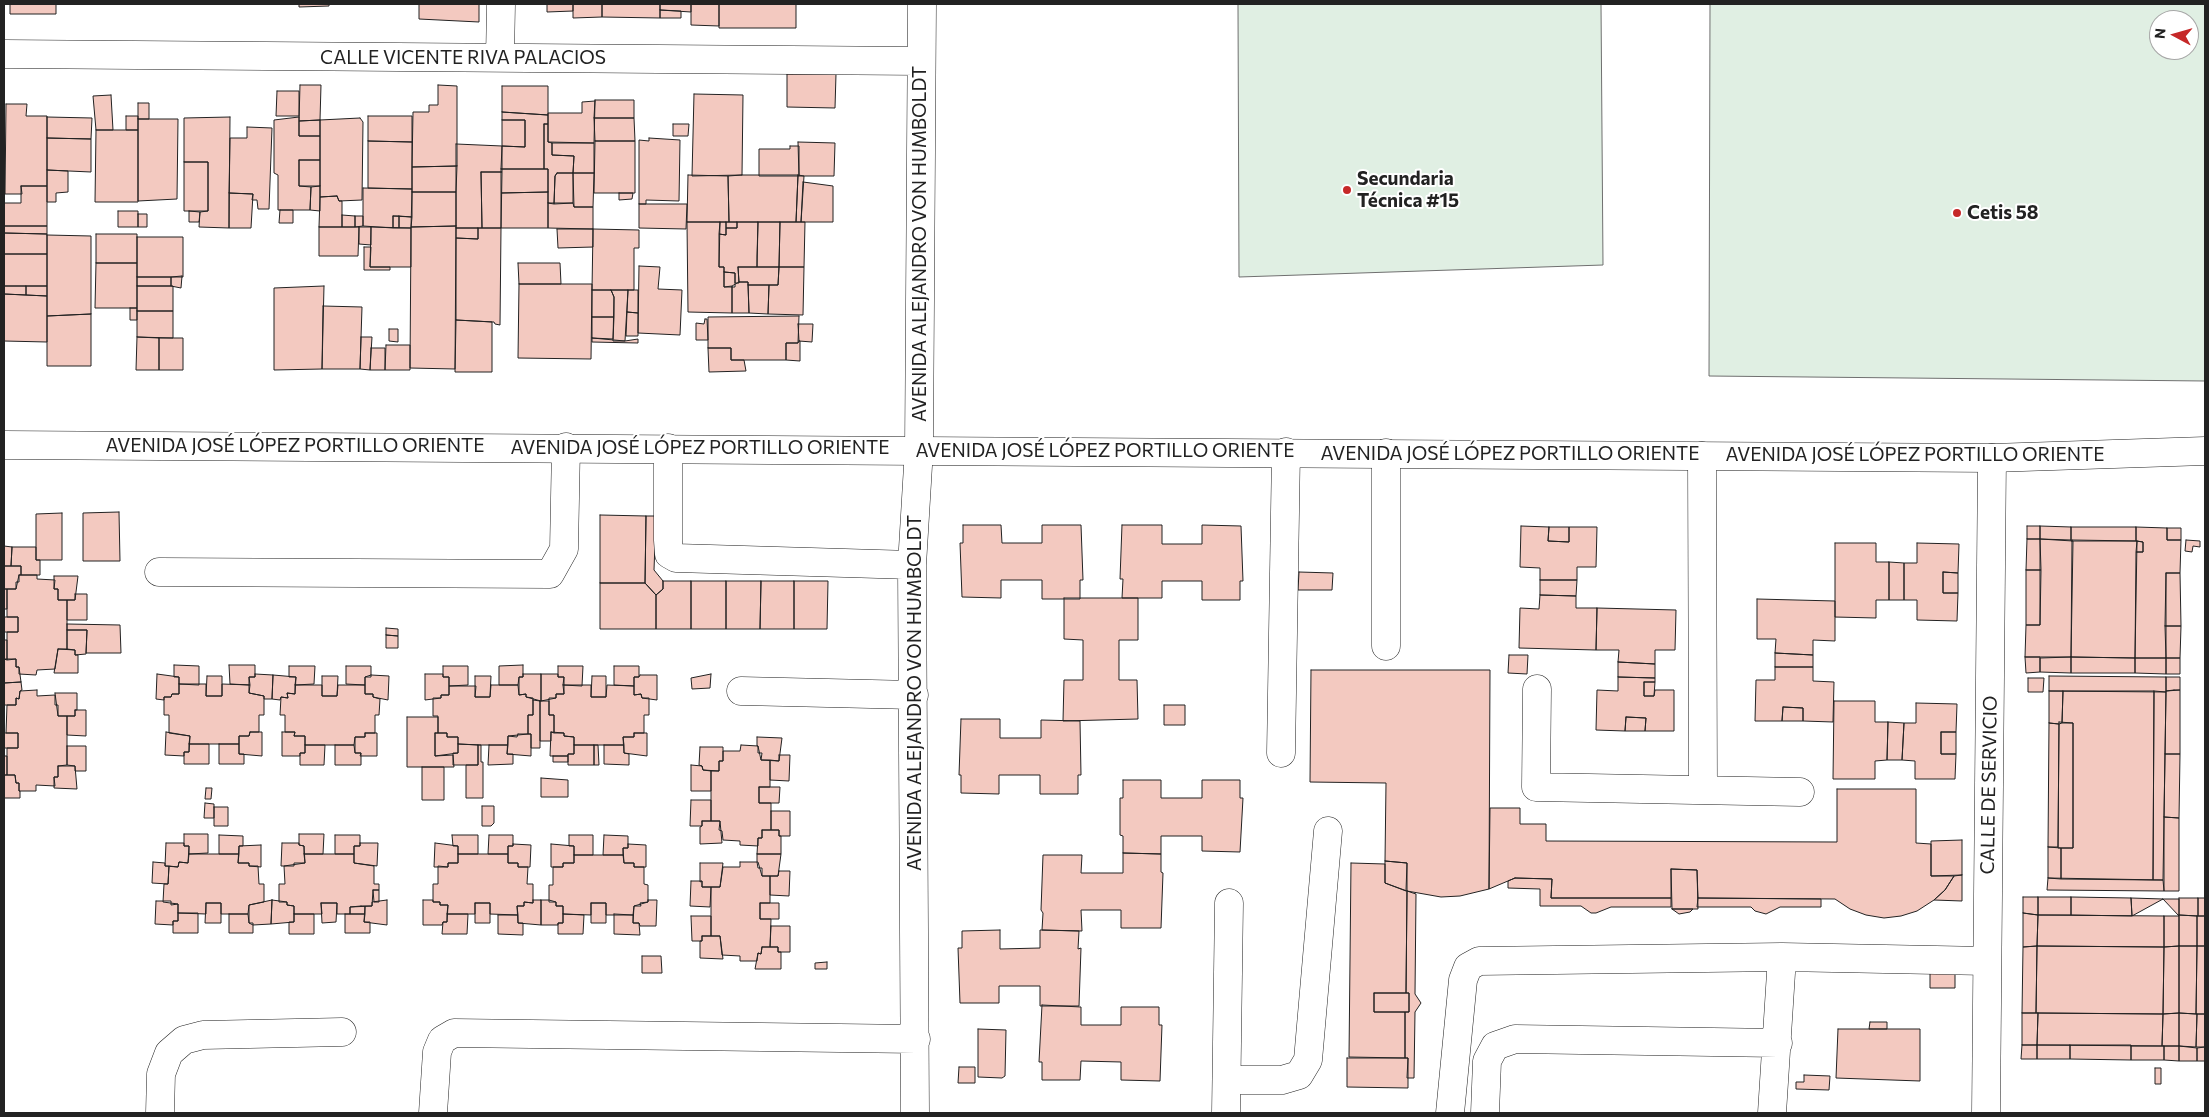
<!DOCTYPE html>
<html>
<head>
<meta charset="utf-8">
<style>
	body { margin:0 }
	#map { position:relative; width:2209px; height:1117px; overflow:hidden; background:#fff; font-family:Commissioner,sans-serif }
	canvas { display:block }
	.frame { position:absolute; inset:0; border:5px solid #222; pointer-events:none }
	.north { position:absolute; left:2149px; top:10px; width:50px; height:50px; box-sizing:border-box; background:#fff; border:1px solid #a7a7a7; border-radius:50%; rotate:276deg; font-size:14px; font-weight:700; line-height:20px; text-align:center; color:#222 }
	.north::after { content:''; display:block; margin:auto; width:18px; height:22px; background:#c62828; clip-path:polygon(50% 0,100% 100%,50% 72%,0 100%) }
</style>
</head>
<body>
<div id="map">
<canvas width="2209" height="1117"></canvas>
<div class="frame"></div>
<div class="north">N</div>
</div>
<script>
const context = document.querySelector('canvas').getContext('2d');
context.lineJoin = 'round';
function fill(path, color) {
  context.fillStyle = color;
  context.fill(path, 'evenodd');
}
function shape(rows) {
  const path = new Path2D();
  for (const r of rows) {
    path.moveTo(r[0], r[1]);
    for (let i = 2; i < r.length; i += 2) path.lineTo(r[i], r[i + 1]);
  }
  return path;
}
function strokePath(path, color, width, dash) {
  context.strokeStyle = color;
  context.lineWidth = width;
  context.lineCap = dash ? 'butt' : 'round';
  context.setLineDash(dash || []);
  context.stroke(path);
}
function write(font, color, halo, rows, align = 'center') {
  context.font = font + ' Commissioner,sans-serif';
  context.lineWidth = 4;
  context.setLineDash([]);
  context.textBaseline = 'middle';
  context.strokeStyle = halo;
  context.fillStyle = color;
  for (const [text, x, y, turn = 0] of rows) {
    context.save();
    context.translate(x, y);
    context.rotate((+turn || 0) * Math.PI / 180);
    context.textAlign = isNaN(turn) ? turn : align;
    if (halo) context.strokeText(text, 0, 0);
    context.fillText(text, 0, 0);
    context.restore();
  }
}
const green = shape([
	[1238,4,1601,4,1603,265,1239,277,1238,4],
	[1710,4,2205,4,2205,381,1709,376,1710,4],
	[2159,20,2189,20,2189,50,2159,50,2159,20]
]);
fill(green, '#e0efe3');
strokePath(green, '#6f6f6f', 1);
const building = shape([
	[10,4,56,4,56,14,10,14,10,4],
	[299,4,329,4,329,6,299,7,299,4],
	[419,4,479,4,479,22,419,19,419,4],
	[547,4,573,4,573,11,547,12,547,4],
	[573,4,602,4,602,17,573,18,573,4],
	[602,4,660,4,660,18,602,17,602,4],
	[660,4,691,4,691,12,660,10,660,4],
	[691,4,719,4,719,26,691,25,691,4],
	[719,4,796,4,796,28,719,28,719,4],
	[660,10,681,11,681,18,660,18,660,10],
	[787,74,836,74,835,108,787,107,787,74],
	[300,85,321,85,320,120,299,121,300,85],
	[438,85,457,86,457,166,412,167,413,112,429,112,429,105,438,105,438,85],
	[502,86,548,86,548,115,502,112,502,86],
	[277,91,299,91,299,116,276,116,277,91],
	[694,94,743,95,742,175,692,176,694,94],
	[111,95,113,130,96,130,93,96,111,95],
	[595,100,634,100,634,118,594,118,595,100],
	[595,101,594,143,548,142,548,113,582,113,582,102,595,101],
	[138,103,149,103,149,119,138,119,138,103],
	[6,104,27,104,26,116,47,116,47,186,21,186,22,194,5,194,6,104],
	[502,112,548,115,548,124,544,124,544,169,501,169,502,146,525,147,525,120,502,120,502,112],
	[126,116,138,116,138,130,126,130,126,116],
	[368,116,412,116,412,142,368,141,368,116],
	[47,117,92,118,91,139,47,138,47,117],
	[230,117,229,228,199,227,200,212,208,211,208,162,184,162,184,118,230,117],
	[299,117,299,136,320,136,320,160,299,160,299,186,311,187,310,210,278,210,278,175,274,173,274,120,299,117],
	[360,118,363,122,362,200,339,201,337,196,320,197,320,120,360,118],
	[594,118,634,118,635,141,595,141,594,118],
	[138,119,178,119,177,199,138,201,138,119],
	[320,120,320,136,299,136,299,121,320,120],
	[502,120,525,120,525,147,502,146,502,120],
	[544,124,548,124,548,142,552,143,552,155,574,156,573,173,557,173,555,176,554,204,548,203,548,169,544,169,544,124],
	[673,124,689,124,688,136,673,136,673,124],
	[247,127,272,128,269,209,258,209,257,200,252,200,253,194,229,193,230,138,247,138,247,127],
	[96,130,138,130,138,202,95,202,96,130],
	[47,138,91,139,91,172,47,170,47,138],
	[649,138,680,140,679,201,646,200,646,204,639,204,639,140,649,141,649,138],
	[368,141,412,142,412,189,368,188,368,141],
	[595,141,635,141,635,193,594,193,595,141],
	[798,142,835,143,834,176,799,176,798,142],
	[552,143,594,143,594,173,573,173,574,156,552,155,552,143],
	[456,144,502,146,502,172,481,172,482,228,456,228,456,144],
	[790,146,799,146,799,176,759,176,759,149,790,149,790,146],
	[299,160,320,160,320,186,299,186,299,160],
	[184,162,208,162,208,211,184,211,184,162],
	[457,166,456,192,412,192,412,167,457,166],
	[501,169,548,169,548,192,501,193,501,169],
	[47,170,68,171,68,192,56,193,56,202,47,202,47,170],
	[481,172,502,172,501,228,482,228,481,172],
	[557,173,573,173,573,203,554,204,555,176,557,173],
	[573,173,594,173,593,207,574,207,573,173],
	[688,175,728,176,729,222,687,222,688,175],
	[742,175,798,175,796,222,729,222,728,176,742,175],
	[798,175,804,176,801,222,796,222,798,175],
	[803,182,833,186,833,222,801,222,803,182],
	[21,186,47,186,47,226,4,226,4,203,21,203,21,186],
	[320,186,320,211,310,210,311,187,320,186],
	[363,188,412,189,412,217,393,216,393,228,363,226,363,188],
	[412,192,456,192,456,226,411,227,412,192],
	[548,192,548,228,501,228,501,193,548,192],
	[229,193,253,194,251,228,229,228,229,193],
	[619,193,633,193,632,199,619,200,619,193],
	[337,196,339,201,342,201,342,227,319,227,320,197,337,196],
	[548,203,573,203,574,207,593,207,593,229,548,228,548,203],
	[639,204,687,204,686,229,639,228,639,204],
	[280,210,293,210,293,223,279,223,280,210],
	[118,211,138,211,138,227,118,227,118,211],
	[189,211,200,212,199,222,189,222,189,211],
	[138,214,147,214,147,227,138,227,138,214],
	[342,215,355,216,355,227,342,227,342,215],
	[355,216,363,216,363,226,355,227,355,216],
	[393,216,399,216,399,228,393,228,393,216],
	[399,216,412,217,411,228,399,228,399,216],
	[687,222,720,222,719,267,724,267,724,287,732,286,732,313,688,312,687,222],
	[720,222,726,222,726,235,719,234,720,222],
	[726,222,737,222,737,228,726,228,726,222],
	[737,222,758,222,757,256,757,267,738,267,739,283,735,283,735,273,724,272,724,267,719,267,719,234,726,235,726,228,737,228,737,222],
	[758,222,780,222,779,267,757,267,758,222],
	[780,222,805,222,804,267,779,267,780,222],
	[4,226,47,226,47,234,4,233,4,226],
	[456,226,455,369,410,368,411,227,456,226],
	[319,227,359,227,358,256,319,256,319,227],
	[359,227,371,227,371,245,359,244,359,227],
	[371,227,411,228,411,267,370,267,371,227],
	[456,228,478,228,478,239,456,238,456,228],
	[478,228,501,228,500,325,495,324,494,322,456,320,456,238,478,239,478,228],
	[557,229,593,229,593,247,558,248,557,229],
	[593,229,639,230,639,248,634,248,634,290,592,290,593,229],
	[4,233,47,234,47,254,4,254,4,233],
	[96,234,137,234,137,263,96,263,96,234],
	[47,235,91,236,91,314,47,316,47,235],
	[137,237,183,237,183,277,137,277,137,237],
	[364,247,371,247,370,267,390,267,390,270,364,270,364,247],
	[4,254,47,254,47,286,4,286,4,254],
	[96,263,137,263,137,308,95,308,96,263],
	[518,263,560,263,561,284,519,284,518,263],
	[639,266,660,267,658,289,682,290,680,335,638,333,639,266],
	[738,267,779,267,778,285,748,285,748,282,739,282,738,267],
	[779,267,804,267,803,315,768,314,769,285,778,285,779,267],
	[724,272,735,273,735,287,724,287,724,272],
	[182,276,181,288,171,286,171,277,182,276],
	[137,277,171,277,171,286,137,286,137,277],
	[739,282,748,282,749,313,732,313,732,286,739,282],
	[519,284,592,284,591,359,518,358,519,284],
	[748,285,769,285,768,314,749,313,748,285],
	[4,286,26,286,26,295,4,294,4,286],
	[26,286,47,286,47,296,26,295,26,286],
	[137,286,173,286,173,311,137,311,137,286],
	[324,286,322,369,274,370,274,288,324,286],
	[592,290,611,290,614,297,614,317,592,317,592,290],
	[611,290,628,290,625,341,613,341,614,297,611,290],
	[628,290,638,290,638,313,627,312,628,290],
	[4,294,47,296,47,342,4,341,4,294],
	[323,306,362,307,360,369,322,369,323,306],
	[130,308,137,308,137,320,130,320,130,308],
	[137,311,173,311,173,338,137,337,137,311],
	[627,312,638,313,638,336,626,336,627,312],
	[91,314,91,366,47,366,47,316,91,314],
	[799,316,798,343,786,343,786,360,731,360,731,348,708,348,708,317,799,316],
	[592,317,614,317,613,339,592,338,592,317],
	[705,319,707,319,708,340,696,340,696,323,704,324,705,319],
	[456,320,492,322,492,372,455,372,456,320],
	[798,324,813,324,812,342,799,341,798,324],
	[389,329,398,329,398,342,389,341,389,329],
	[137,337,159,338,159,370,136,370,137,337],
	[361,337,372,337,370,370,360,369,361,337],
	[159,338,183,338,183,370,159,370,159,338],
	[592,338,625,341,638,339,638,343,592,342,592,338],
	[799,341,800,341,800,361,786,360,786,343,798,343,799,341],
	[386,345,410,345,410,370,385,370,386,345],
	[371,348,385,348,385,370,370,370,371,348],
	[708,348,731,348,731,360,744,360,746,371,709,372,708,348],
	[119,512,120,561,83,561,83,513,119,512],
	[62,513,62,560,36,560,36,514,62,513],
	[600,515,646,516,645,583,600,583,600,515],
	[646,516,656,516,654,570,663,581,663,589,656,595,645,583,646,516],
	[963,525,1001,525,1002,543,1042,543,1042,525,1081,525,1083,580,1080,580,1080,599,1042,599,1042,580,1001,580,1001,598,962,597,960,543,963,543,963,525],
	[1122,525,1162,525,1162,544,1202,544,1202,525,1241,526,1243,581,1240,581,1240,600,1202,600,1202,581,1162,581,1162,598,1122,598,1123,579,1120,579,1122,525],
	[1521,526,1549,527,1548,541,1569,542,1569,527,1597,527,1596,567,1577,567,1577,580,1540,580,1540,568,1520,567,1521,526],
	[2027,526,2040,526,2040,539,2027,539,2027,526],
	[2040,526,2071,527,2071,540,2040,539,2040,526],
	[1549,527,1569,527,1569,542,1548,541,1549,527],
	[2071,527,2136,527,2136,541,2071,541,2071,527],
	[2136,527,2167,528,2167,540,2181,540,2180,573,2166,573,2166,658,2135,658,2136,552,2143,552,2143,542,2136,541,2136,527],
	[2167,528,2181,528,2181,540,2167,540,2167,528],
	[2027,539,2040,539,2041,570,2026,570,2027,539],
	[2040,539,2073,541,2071,657,2025,657,2026,625,2040,625,2040,539],
	[2072,540,2137,541,2135,658,2071,657,2072,540],
	[2186,540,2200,541,2200,547,2193,546,2192,552,2185,551,2186,540],
	[2137,541,2143,542,2143,552,2136,552,2137,541],
	[1835,543,1876,543,1876,562,1889,562,1889,600,1876,600,1876,618,1835,617,1835,543],
	[1917,543,1959,544,1958,573,1943,572,1943,593,1958,593,1957,621,1917,620,1917,600,1904,600,1904,563,1917,563,1917,543],
	[4,546,12,547,11,566,4,566,4,546],
	[12,547,36,547,36,560,40,560,40,575,21,575,21,566,11,566,12,547],
	[1889,562,1904,563,1904,600,1889,600,1889,562],
	[4,566,21,566,21,575,19,575,19,582,16,582,16,589,4,589,4,566],
	[2026,570,2041,570,2040,625,2026,625,2026,570],
	[1299,572,1333,573,1332,590,1298,590,1299,572],
	[1943,572,1958,573,1958,593,1943,593,1943,572],
	[2166,573,2180,573,2181,626,2165,626,2166,573],
	[19,575,37,575,37,579,55,580,54,589,58,589,58,600,67,600,67,649,58,649,55,669,37,670,36,675,19,674,19,667,16,667,16,659,7,660,7,632,18,632,18,617,7,617,7,589,16,589,19,575],
	[54,576,78,576,75,600,58,600,58,589,54,589,54,576],
	[1540,580,1577,580,1576,596,1540,595,1540,580],
	[663,581,691,581,691,629,656,629,656,595,663,589,663,581],
	[691,581,726,581,726,629,691,629,691,581],
	[726,581,761,581,760,629,726,629,726,581],
	[761,581,794,581,794,629,760,629,761,581],
	[794,581,828,581,827,629,794,629,794,581],
	[600,583,645,583,656,595,656,629,600,629,600,583],
	[4,589,7,589,7,609,4,609,4,589],
	[75,594,87,594,87,620,67,620,67,600,75,600,75,594],
	[1540,595,1576,596,1576,608,1597,608,1596,650,1519,648,1520,608,1539,609,1540,595],
	[1064,598,1138,598,1138,640,1119,640,1119,680,1137,680,1138,719,1063,721,1064,680,1083,680,1083,640,1064,639,1064,598],
	[1757,599,1835,601,1835,641,1813,640,1813,655,1775,653,1776,639,1757,639,1757,599],
	[1597,608,1676,610,1675,650,1655,650,1655,664,1618,662,1619,650,1596,650,1597,608],
	[4,617,18,617,18,632,4,632,4,617],
	[67,624,120,625,121,653,86,653,87,630,67,630,67,624],
	[2165,626,2181,626,2180,658,2166,658,2165,626],
	[386,628,398,629,398,636,386,635,386,628],
	[67,630,87,630,86,654,75,655,75,650,67,649,67,630],
	[386,635,398,636,398,648,386,648,386,635],
	[4,640,7,640,7,660,4,659,4,640],
	[58,649,75,650,75,655,78,655,78,673,54,673,58,649],
	[1775,653,1813,655,1813,667,1775,667,1775,653],
	[1509,655,1528,655,1527,674,1508,673,1509,655],
	[2025,657,2040,657,2040,672,2026,673,2025,657],
	[2071,657,2135,658,2135,673,2071,673,2071,657],
	[2071,657,2071,673,2040,672,2040,658,2071,657],
	[2135,658,2166,658,2166,674,2135,673,2135,658],
	[2166,658,2180,658,2180,674,2166,674,2166,658],
	[4,659,16,659,16,667,19,667,21,682,4,683,4,659],
	[1618,662,1655,664,1655,678,1618,677,1618,662],
	[174,665,199,666,199,685,179,684,179,677,174,677,174,665],
	[229,665,255,665,255,677,249,677,250,685,230,684,229,665],
	[523,665,523,677,519,677,518,685,499,685,499,666,523,665],
	[289,666,315,666,314,684,295,685,296,677,289,677,289,666],
	[346,666,371,666,371,677,365,677,365,685,346,684,346,666],
	[443,666,468,666,468,685,449,686,449,677,443,677,443,666],
	[558,666,583,666,582,686,563,685,564,677,558,677,558,666],
	[614,666,639,666,639,677,634,677,634,686,614,685,614,666],
	[1775,667,1813,667,1813,681,1834,682,1833,722,1803,721,1803,708,1783,707,1782,721,1755,721,1756,680,1775,680,1775,667],
	[1311,670,1490,670,1489,889,1460,896,1441,897,1407,891,1407,863,1385,861,1386,783,1310,782,1311,670],
	[157,674,179,677,179,694,172,694,171,697,164,697,164,700,156,699,157,674],
	[255,674,273,675,272,699,264,699,264,696,249,693,249,677,255,677,255,674],
	[425,674,443,674,443,677,449,677,449,695,441,695,441,698,425,700,425,674],
	[523,674,541,674,541,701,526,697,526,694,519,695,519,677,523,677,523,674],
	[541,674,558,674,558,677,564,677,564,694,556,694,556,698,541,701,541,674],
	[711,674,710,688,692,689,691,678,711,674],
	[273,675,296,677,295,694,287,693,288,698,281,697,280,700,272,699,273,675],
	[371,675,389,676,388,700,373,697,373,694,365,694,365,677,371,675],
	[640,675,657,675,657,700,642,698,641,694,634,695,634,677,639,677,640,675],
	[207,676,222,676,222,696,206,696,207,676],
	[322,676,338,676,337,696,322,696,322,676],
	[475,676,491,676,490,697,475,697,475,676],
	[592,676,606,676,606,697,591,697,592,676],
	[2049,676,2166,677,2166,692,2049,691,2049,676],
	[1618,677,1655,678,1655,682,1644,682,1644,696,1654,696,1655,690,1674,690,1674,731,1645,731,1646,718,1626,717,1625,731,1596,730,1597,690,1618,691,1618,677],
	[2166,677,2180,677,2180,690,2166,691,2166,677],
	[2028,678,2044,678,2043,692,2028,692,2028,678],
	[21,682,22,690,20,691,19,699,16,698,16,705,4,705,4,683,21,682],
	[1644,682,1655,682,1654,696,1644,696,1644,682],
	[179,684,206,684,206,696,222,696,222,684,250,685,249,693,264,696,264,715,259,715,259,732,250,732,249,736,239,736,239,744,189,744,190,736,169,733,169,715,164,715,164,697,171,697,172,694,179,694,179,684],
	[295,685,322,685,322,696,337,696,338,685,365,685,365,694,373,694,373,697,380,699,379,715,375,715,375,733,365,733,365,737,355,737,354,745,305,745,305,736,294,736,295,732,285,732,285,715,280,715,281,697,288,698,287,693,295,694,295,685],
	[491,685,518,685,519,695,526,694,526,697,533,698,533,715,528,715,528,734,508,736,508,745,481,745,458,744,458,737,447,737,447,733,438,733,438,716,433,716,433,698,441,698,441,695,449,695,449,686,476,686,475,697,490,697,491,685],
	[563,685,591,685,591,697,606,697,607,685,634,686,634,695,641,694,642,698,649,698,649,715,644,715,644,733,634,733,634,737,623,737,624,745,574,745,574,737,564,736,564,733,554,733,554,715,549,715,549,698,556,698,556,694,564,694,563,685],
	[37,690,37,696,55,695,55,705,58,705,58,716,67,716,67,765,58,766,58,777,54,777,55,786,36,785,36,791,19,791,19,783,16,783,15,775,7,775,7,748,18,748,18,733,6,733,7,705,16,705,16,698,19,699,20,691,37,690],
	[2174,690,2180,690,2180,754,2165,754,2166,691,2174,690],
	[2049,691,2063,691,2062,723,2059,724,2049,723,2049,691],
	[2063,691,2154,691,2153,880,2061,879,2061,848,2073,848,2073,723,2062,723,2063,691],
	[2154,691,2166,692,2163,880,2153,880,2154,691],
	[55,693,77,693,77,710,75,710,75,716,58,716,55,693],
	[533,700,540,701,540,748,531,748,531,734,528,734,528,715,533,715,533,700],
	[540,701,549,701,549,715,554,715,554,733,551,732,551,741,540,741,540,701],
	[1834,701,1875,701,1875,722,1888,722,1887,760,1875,761,1875,779,1833,779,1834,701],
	[1916,703,1957,704,1956,732,1941,732,1941,754,1956,754,1955,779,1915,779,1915,761,1902,760,1904,723,1916,723,1916,703],
	[1164,705,1185,705,1185,725,1164,725,1164,705],
	[1783,707,1803,708,1803,721,1782,721,1783,707],
	[75,710,86,710,86,736,67,735,67,716,75,716,75,710],
	[407,717,438,717,438,733,435,733,435,756,453,755,454,767,407,767,407,717],
	[1626,717,1646,718,1645,731,1625,731,1626,717],
	[961,719,1000,719,1000,738,1041,738,1041,720,1080,721,1081,775,1078,775,1078,794,1040,794,1040,775,999,775,999,794,961,793,961,775,959,775,961,719],
	[1888,722,1904,723,1902,760,1887,760,1888,722],
	[2059,722,2073,723,2073,848,2058,848,2059,722],
	[2049,723,2059,724,2058,847,2048,847,2049,723],
	[166,732,190,736,189,752,184,752,184,756,165,755,166,732],
	[250,732,262,732,262,756,239,754,239,736,249,736,250,732],
	[282,732,295,732,294,736,305,736,305,753,300,753,300,756,282,756,282,732],
	[551,732,564,733,564,736,574,737,574,754,568,754,568,756,550,756,551,732],
	[1941,732,1956,732,1956,754,1941,754,1941,732],
	[4,733,18,733,18,748,4,748,4,733],
	[365,733,377,733,377,756,360,756,361,753,355,753,355,737,365,737,365,733],
	[435,733,447,733,447,737,458,737,458,753,435,756,435,733],
	[634,733,647,733,647,756,624,753,623,737,634,737,634,733],
	[518,734,531,734,531,756,507,754,508,736,517,737,518,734],
	[757,737,782,738,779,761,761,760,762,753,758,753,758,746,757,746,757,737],
	[189,744,209,744,209,764,184,764,184,752,189,752,189,744],
	[219,744,239,744,239,754,244,754,244,764,219,764,219,744],
	[458,744,478,745,478,765,453,765,453,753,458,753,458,744],
	[305,745,325,745,324,765,300,765,300,753,305,753,305,745],
	[335,745,354,745,355,753,361,753,361,765,335,765,335,745],
	[478,745,481,745,481,762,483,762,483,798,466,798,466,765,478,765,478,745],
	[489,745,508,745,507,754,513,754,513,764,488,765,489,745],
	[574,745,594,745,594,765,568,765,568,754,574,754,574,745],
	[594,745,598,745,599,765,594,765,594,745],
	[604,745,624,745,624,753,629,754,629,765,604,764,604,745],
	[741,745,758,746,761,760,770,760,770,787,759,787,759,803,771,803,771,830,762,830,762,838,758,838,758,846,740,845,740,841,723,840,722,831,719,830,720,821,711,821,711,771,719,771,719,761,723,761,723,751,740,751,741,745],
	[67,746,86,746,86,771,75,771,75,766,67,765,67,746],
	[700,747,723,747,723,761,719,761,719,771,703,770,702,766,699,765,700,747],
	[2165,754,2180,754,2179,818,2164,817,2165,754],
	[779,755,790,755,789,781,770,780,770,760,779,761,779,755],
	[4,756,7,756,7,775,4,775,4,756],
	[553,756,568,756,568,762,553,762,553,756],
	[691,765,702,766,703,770,711,771,711,791,691,791,691,765],
	[58,766,75,766,77,789,54,788,54,777,58,777,58,766],
	[422,767,444,767,444,800,422,800,422,767],
	[4,775,15,775,16,783,19,783,19,791,20,791,20,798,4,798,4,775],
	[541,778,568,780,568,797,541,797,541,778],
	[1123,780,1161,780,1161,798,1202,798,1202,780,1240,780,1240,798,1243,798,1240,852,1202,851,1202,836,1161,836,1161,854,1123,853,1123,836,1120,835,1120,798,1123,798,1123,780],
	[759,787,780,787,779,803,759,803,759,787],
	[206,788,212,788,211,799,205,799,206,788],
	[1837,789,1916,789,1916,843,1931,844,1931,876,1954,876,1945,890,1934,900,1917,911,1901,916,1884,918,1866,915,1850,909,1835,899,1698,898,1697,870,1671,869,1671,898,1551,898,1552,879,1515,878,1489,889,1490,808,1520,808,1520,824,1546,824,1546,841,1837,842,1837,789],
	[691,800,711,800,711,821,702,821,702,826,690,826,691,800],
	[205,803,214,804,214,818,204,818,205,803],
	[482,806,494,806,494,823,491,826,482,826,482,806],
	[214,807,228,807,228,826,214,826,214,807],
	[771,811,790,811,790,836,779,836,779,830,771,830,771,811],
	[2164,817,2179,818,2179,891,2164,891,2164,817],
	[702,821,720,821,722,843,700,844,700,827,702,826,702,821],
	[762,830,779,830,779,836,781,836,781,854,757,854,758,838,762,838,762,830],
	[184,834,208,834,208,853,189,854,189,846,184,846,184,834],
	[299,834,324,834,323,854,304,854,304,846,299,845,299,834],
	[219,835,243,836,243,846,239,846,239,854,219,854,219,835],
	[335,835,360,835,360,846,354,846,354,854,335,854,335,835],
	[452,835,478,835,478,854,458,854,458,846,453,846,452,835],
	[489,835,513,835,513,846,508,846,508,854,488,854,489,835],
	[569,835,593,835,593,855,574,855,574,846,569,846,569,835],
	[604,835,628,836,628,848,623,848,623,855,603,855,604,835],
	[1962,840,1962,875,1931,876,1931,841,1962,840],
	[166,843,184,843,184,846,189,846,188,863,179,862,178,867,165,866,166,843],
	[282,843,299,843,299,845,304,846,305,863,294,863,294,866,281,866,282,843],
	[360,843,378,843,377,866,354,863,354,846,360,846,360,843],
	[435,843,458,846,458,863,448,863,448,867,434,867,435,843],
	[513,844,531,845,530,867,518,867,518,863,508,863,508,846,513,846,513,844],
	[551,844,574,846,574,863,563,863,563,867,551,867,551,844],
	[628,844,646,845,646,867,634,867,634,863,624,863,623,848,628,848,628,844],
	[261,845,261,867,249,866,249,863,238,863,239,846,261,845],
	[2048,847,2061,848,2061,879,2048,878,2048,847],
	[1123,853,1161,854,1161,872,1163,873,1161,928,1121,928,1121,910,1081,910,1082,931,1042,930,1043,913,1041,910,1043,855,1082,855,1081,873,1123,873,1123,853],
	[189,854,239,854,238,863,249,863,249,866,258,866,259,884,264,884,264,902,249,905,248,914,221,914,221,903,206,903,206,914,178,913,178,904,163,902,164,884,168,884,169,866,178,867,179,862,188,863,189,854],
	[304,854,354,854,354,863,374,866,374,884,379,884,379,890,373,890,372,906,350,907,350,914,337,914,337,903,321,903,322,914,294,914,294,906,287,905,287,902,279,902,279,884,285,884,284,866,305,863,304,854],
	[458,854,508,854,508,863,518,863,518,867,528,867,527,884,533,884,533,903,524,902,524,906,517,906,518,915,490,914,490,903,475,903,475,914,447,914,448,905,440,905,440,902,433,902,433,884,438,884,438,866,448,867,448,863,458,863,458,854],
	[757,854,781,854,778,876,762,876,762,868,758,868,757,862,757,854],
	[574,855,623,855,624,863,634,863,634,867,644,867,644,884,648,885,648,902,634,906,633,915,606,915,606,903,591,903,591,915,563,914,563,906,556,906,556,902,549,902,549,885,553,885,553,867,563,867,563,863,574,863,574,855],
	[1385,861,1407,863,1406,891,1385,883,1385,861],
	[153,862,165,863,165,866,169,866,168,884,152,883,153,862],
	[740,862,758,862,762,876,770,876,770,903,760,903,760,919,771,919,770,947,762,947,761,954,758,953,757,961,740,961,740,956,722,955,720,936,711,936,711,887,720,887,723,867,740,867,740,862],
	[700,863,723,863,720,887,702,887,702,881,700,882,700,863],
	[1351,863,1385,864,1385,883,1407,891,1406,993,1374,993,1374,1012,1405,1012,1405,1058,1349,1057,1351,863],
	[1671,869,1697,870,1698,909,1672,909,1671,869],
	[779,871,790,871,789,896,770,895,770,876,778,876,779,871],
	[1962,875,1962,901,1934,900,1945,890,1954,876,1962,875],
	[1515,878,1552,879,1551,898,1671,898,1671,907,1611,907,1596,913,1591,913,1581,906,1540,906,1540,889,1508,888,1508,881,1515,878],
	[2048,878,2163,880,2164,891,2047,890,2048,878],
	[691,881,702,881,702,887,711,887,710,907,690,906,691,881],
	[373,890,379,890,379,902,374,902,373,890],
	[1407,891,1416,894,1415,994,1421,1003,1415,1012,1414,1078,1407,1078,1408,1058,1405,1058,1405,1012,1409,1012,1409,993,1406,993,1407,891],
	[2023,897,2038,897,2038,915,2023,913,2023,897],
	[2038,897,2071,897,2071,915,2038,915,2038,897],
	[2071,897,2131,898,2132,916,2071,915,2071,897],
	[1698,898,1821,899,1821,907,1780,907,1766,914,1755,911,1751,907,1697,907,1698,898],
	[2131,898,2163,899,2132,916,2131,898],
	[2179,898,2198,898,2198,916,2179,915,2179,898],
	[2198,898,2205,898,2205,916,2198,916,2198,898],
	[2163,899,2179,899,2179,916,2163,899],
	[272,900,287,902,287,905,294,906,294,922,271,924,272,900],
	[272,900,271,924,253,925,249,923,249,905,272,900],
	[387,900,387,925,364,922,365,906,372,906,372,902,387,900],
	[423,900,433,900,433,902,440,902,440,905,448,905,447,922,443,922,442,925,423,925,423,900],
	[533,900,541,900,541,925,518,923,517,906,524,906,524,902,533,903,533,900],
	[541,900,549,900,556,902,556,906,563,906,563,923,558,923,558,925,541,925,541,900],
	[648,900,657,900,656,926,640,926,639,923,633,923,634,906,641,906,640,903,648,902,648,900],
	[156,901,171,901,171,905,178,904,178,921,173,921,173,925,155,924,156,901],
	[206,903,221,903,221,923,205,923,206,903],
	[321,903,337,903,336,922,322,923,321,903],
	[475,903,490,903,490,923,475,923,475,903],
	[591,903,606,903,606,923,591,923,591,903],
	[760,903,779,903,779,919,760,919,760,903],
	[361,906,365,906,365,914,350,914,350,907,361,906],
	[1672,909,1693,909,1690,912,1679,914,1672,909],
	[178,913,198,913,198,933,173,933,173,921,178,921,178,913],
	[2023,913,2038,915,2037,946,2023,947,2023,913],
	[229,914,248,914,249,923,253,923,253,933,229,933,229,914],
	[294,914,314,914,314,934,289,934,289,922,294,922,294,914],
	[345,914,365,914,364,922,370,922,370,933,345,933,345,914],
	[447,914,468,914,467,934,442,934,443,922,447,922,447,914],
	[563,914,584,915,583,934,558,934,558,923,563,923,563,914],
	[614,914,633,915,633,923,639,923,640,935,614,934,614,914],
	[498,915,518,915,518,923,523,923,523,935,498,934,498,915],
	[2038,915,2164,916,2164,947,2037,946,2038,915],
	[2179,915,2197,916,2197,946,2179,946,2179,915],
	[691,916,711,916,711,936,702,936,702,941,692,941,691,916],
	[2164,916,2179,916,2179,946,2164,947,2164,916],
	[2197,916,2205,916,2205,946,2197,946,2197,916],
	[771,926,790,926,790,952,778,952,778,947,770,947,771,926],
	[1000,930,1000,949,1040,948,1040,930,1079,931,1078,949,1081,948,1079,1006,1040,1006,1040,986,999,986,999,1003,960,1003,958,948,962,948,962,931,1000,930],
	[702,936,720,936,723,959,700,958,700,941,702,941,702,936],
	[2037,946,2164,947,2163,1014,2036,1013,2037,946],
	[2037,946,2036,1013,2022,1013,2023,947,2037,946],
	[2179,946,2197,946,2196,1014,2179,1013,2179,946],
	[2179,946,2179,1013,2163,1014,2164,947,2179,946],
	[2197,946,2205,946,2205,1014,2196,1014,2197,946],
	[762,947,778,947,778,952,781,952,781,969,755,969,758,953,761,954,762,947],
	[642,956,661,956,662,973,642,973,642,956],
	[827,962,827,969,815,969,815,963,827,962],
	[1930,968,1955,968,1955,988,1930,988,1930,968],
	[1374,993,1409,993,1409,1012,1374,1012,1374,993],
	[1042,1005,1081,1007,1081,1025,1121,1025,1121,1007,1159,1007,1159,1025,1162,1025,1160,1081,1121,1080,1121,1062,1081,1061,1080,1080,1042,1080,1042,1062,1039,1062,1042,1005],
	[2022,1013,2038,1013,2037,1045,2022,1045,2022,1013],
	[2038,1013,2163,1014,2162,1046,2037,1045,2038,1013],
	[2179,1013,2197,1014,2196,1047,2179,1046,2179,1013],
	[2179,1013,2179,1046,2162,1046,2163,1014,2179,1013],
	[2197,1014,2205,1014,2205,1047,2196,1047,2197,1014],
	[1870,1022,1887,1022,1887,1029,1869,1029,1870,1022],
	[978,1029,1006,1030,1005,1076,1002,1078,978,1077,978,1029],
	[1838,1029,1920,1029,1920,1081,1836,1078,1838,1029],
	[2022,1045,2037,1045,2037,1059,2021,1059,2022,1045],
	[2037,1045,2070,1045,2070,1059,2037,1059,2037,1045],
	[2070,1045,2131,1045,2131,1060,2070,1059,2070,1045],
	[2131,1046,2164,1046,2164,1060,2131,1060,2131,1046],
	[2164,1046,2179,1046,2179,1061,2164,1060,2164,1046],
	[2179,1046,2197,1048,2197,1061,2179,1061,2179,1046],
	[2205,1047,2205,1061,2197,1061,2197,1048,2205,1047],
	[1347,1058,1408,1058,1408,1088,1347,1087,1347,1058],
	[959,1067,975,1067,975,1083,958,1083,959,1067],
	[2155,1068,2161,1068,2161,1084,2155,1084,2155,1068],
	[1804,1075,1830,1076,1829,1090,1796,1089,1796,1082,1804,1082,1804,1075]
]);
fill(building, '#f3c9c0');
strokePath(building, '#222', 1);
const minor = shape([
	[4,54,921,61],
	[500,58,501,4],
	[668,448,668,540,669,554,676,558,912,565],
	[1386,453,1386,646],
	[1702,456,1703,790],
	[159,572,550,574,564,549,566,447],
	[1537,689,1536,787,1800,792],
	[741,691,914,695],
	[1281,753,1286,452],
	[1782,957,1987,961],
	[1227,1080,1282,1080,1299,1075,1308,1060,1328,831],
	[160,1113,161,1074,169,1053,184,1040,203,1035,342,1032],
	[433,1113,437,1052,442,1040,454,1033,916,1039],
	[915,1113,912,565,919,449,922,4],
	[1226,1113,1229,903],
	[1450,1113,1463,980,1468,967,1479,961,1782,957,1772,1113],
	[1485,1113,1487,1061,1495,1046,1515,1039,1778,1043],
	[1986,1113,1992,458]
]);
const major = shape([
	[4,445,1992,458,2205,451]
]);
strokePath(minor, '#222', 29);
strokePath(major, '#222', 29);
strokePath(minor, '#fff', 28);
strokePath(major, '#fff', 28);
for (const [x, y, r, color] of [
	[1347,190,5,"#c62828"],
	[1957,213,5,"#c62828"]
]) {
  const dot = new Path2D();
  dot.arc(x, y, r, 0, 2 * Math.PI);
  context.fillStyle = color;
  context.fill(dot);
  strokePath(dot, '#fff', 2);
}
write('19px', '#222', '#fff', [
	["CALLE VICENTE RIVA PALACIOS",463,58],
	["AVENIDA ALEJANDRO VON HUMBOLDT",920,244,-90],
	["AVENIDA JOSÉ LÓPEZ PORTILLO ORIENTE",295,446],
	["AVENIDA JOSÉ LÓPEZ PORTILLO ORIENTE",700,448],
	["AVENIDA JOSÉ LÓPEZ PORTILLO ORIENTE",1105,451],
	["AVENIDA JOSÉ LÓPEZ PORTILLO ORIENTE",1510,454],
	["AVENIDA JOSÉ LÓPEZ PORTILLO ORIENTE",1915,455],
	["AVENIDA ALEJANDRO VON HUMBOLDT",915,693,-90],
	["CALLE DE SERVICIO",1989,785,-89]
]);
write('bold 19px', '#222', '#fff', [
	["Secundaria",1357,179],
	["Técnica #15",1357,201],
	["Cetis 58",1967,213]
], 'left');
</script>
</body>
</html>
